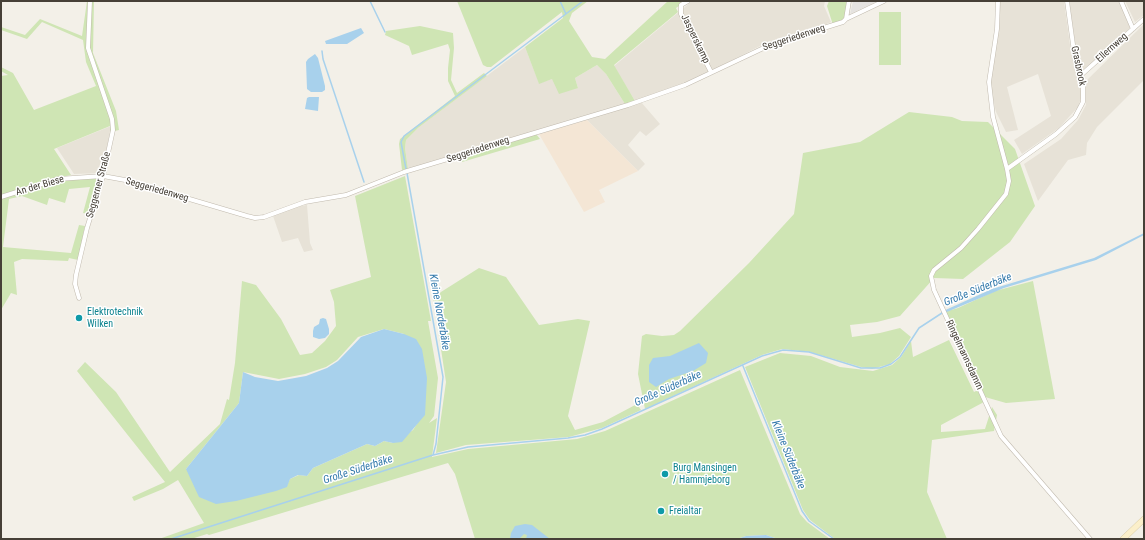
<!DOCTYPE html>
<html>
<head>
<meta charset="utf-8">
<style>
	body { margin:0 }
	#map { position:relative; width:1145px; height:540px; overflow:hidden; background:#f3f0e8; font-family:"Roboto Condensed",sans-serif }
	canvas { display:block }
	.frame { position:absolute; inset:0; border:2px solid #464037; pointer-events:none }
</style>
</head>
<body>
<div id="map">
<canvas width="1145" height="540"></canvas>
<div class="frame"></div>
</div>
<script>
const context = document.querySelector('canvas').getContext('2d');
context.lineJoin = 'round';
function fill(path, color) {
  context.fillStyle = color;
  context.fill(path, 'evenodd');
}
function shape(rows) {
  const path = new Path2D();
  for (const r of rows) {
    path.moveTo(r[0], r[1]);
    for (let i = 2; i < r.length; i += 2) path.lineTo(r[i], r[i + 1]);
  }
  return path;
}
function strokePath(path, color, width, dash) {
  context.strokeStyle = color;
  context.lineWidth = width;
  context.lineCap = dash ? 'butt' : 'round';
  context.setLineDash(dash || []);
  context.stroke(path);
}
function write(font, color, halo, rows, align = 'center') {
  context.font = font + ' "Roboto Condensed",sans-serif';
  context.lineWidth = 3;
  context.setLineDash([]);
  context.textBaseline = 'middle';
  context.strokeStyle = halo;
  context.fillStyle = color;
  for (const [text, x, y, turn = 0] of rows) {
    context.save();
    context.translate(x, y);
    context.rotate((+turn || 0) * Math.PI / 180);
    context.textAlign = isNaN(turn) ? turn : align;
    if (halo) context.strokeText(text, 0, 0);
    context.fillText(text, 0, 0);
    context.restore();
  }
}
fill(shape([
	[692,1,825,1,824,6,831,22,815,29,762,45,693,80,635,101,614,66],
	[999,1,1064,1,1070,45,1082,95,1078,107,1059,128,1022,154,1014,140,1051,116,1038,74,1007,87,1018,130,1006,132,996,112,989,82],
	[1069,1,1119,1,1130,28,1082,72,1078,63],
	[1125,1,1144,1,1144,15,1135,22],
	[1144,24,1144,80,1097,127,1087,143,1086,155,1068,160,1038,201,1024,164,1061,139,1078,120,1086,105,1086,81],
	[525,47,539,83,552,79,578,88,575,78,597,65,606,74,625,104,408,169,405,148,406,140,418,128],
	[641,102,660,124,646,136,640,131,628,145,645,164,638,171,587,120],
	[111,126,102,173,74,174,57,148],
	[307,205,310,243,313,250,304,252,298,238,282,242,273,216,294,207]
]), '#e7e2d7');
fill(shape([
	[587,120,638,171,599,190,605,202,584,212,539,134]
]), '#f4e6d5');
fill(shape([
	[87,1,94,1,93,53,116,111,119,130,110,132,110,126,54,149,71,175,56,178,59,180,101,178,90,214,83,213,90,187,69,189,65,203,49,198,47,205,22,196,9,199,3,247,71,253,79,225,85,226,78,260,69,258,68,261,22,259,14,262,17,295,11,293,1,310,1,76,8,75,1,71,1,67,13,73,34,110,96,86,86,62,83,40,42,22,27,39,1,30,1,27,25,35,40,19,82,36],
	[457,1,588,1,572,13,569,21,592,57,605,59,668,1,686,1,676,8,678,12,614,65,635,101,625,104,606,74,597,65,575,78,578,88,559,94,552,79,539,84,525,47,563,18,562,12,491,67,487,67,483,65],
	[829,1,850,1,845,19,833,25,827,6],
	[879,12,901,12,901,65,879,65],
	[420,26,453,33,454,48,451,80,457,93,484,73,487,76,418,128,406,140,405,148,408,169,402,170,399,144,400,139,455,96,448,81,448,68,450,50,448,44,412,55,409,46,385,35,386,31],
	[909,112,952,117,962,121,988,122,1015,149,1035,206,1010,242,963,279,934,278,900,316,877,322,850,325,852,337,880,333,900,328,911,337,899,356,890,364,872,369,861,367,810,352,782,349,762,355,645,409,638,374,642,336,646,334,662,336,674,335,680,331,749,263,794,214,803,153,860,142],
	[536,134,540,139,462,162,461,157],
	[405,176,431,321,428,321,438,378,434,416,429,423,437,418,432,457,468,449,577,439,605,431,740,370,800,514,807,522,830,539,778,539,766,535,746,536,737,539,475,539,455,474,448,463,209,535,207,534,191,539,159,539,204,523,178,480,163,489,134,501,132,497,165,482,77,371,85,362,116,392,170,472,220,424,227,399,229,400,235,363,242,281,256,285,281,319,300,355,312,353,325,341,336,326,334,302,330,290,371,277,355,196],
	[384,329,404,334,418,422,413,430,393,443,384,441,375,446,367,444,313,468,307,476,299,475,290,479,286,487,186,469,239,403,243,372,279,379,305,374,326,367,337,360,358,337],
	[479,268,506,277,539,325,578,319,590,321,568,416,575,430,603,422,637,404,641,410,602,428,569,437,466,445,436,453,446,382,433,297],
	[1033,281,1055,399,1006,403,985,397,944,312,958,308,995,291],
	[949,340,974,392,978,390,984,402,941,425,941,432,985,429,992,407,997,415,994,431,932,440,927,492,947,539,835,539,810,520,803,510,745,367,780,353,811,356,840,367,873,371,892,365,901,357,911,341,913,357]
]), '#cfe5b4');
fill(shape([
	[853,1,878,1,850,14]
]), '#e5e3e0');
fill(shape([
	[361,28,364,33,347,44,326,44,325,41],
	[315,54,318,58,325,86,325,90,322,92,311,92,307,89,306,62,308,59],
	[309,97,319,97,318,111,305,109,307,98],
	[1144,233,1144,235,1096,260,1004,288,942,314,941,312,992,289,1094,258],
	[323,318,326,319,329,329,329,334,325,338,319,339,313,337,313,331,314,327,319,324,320,319],
	[384,329,404,334,416,339,422,349,427,378,425,415,402,442,393,443,384,441,375,446,367,444,313,468,307,476,298,475,290,479,287,487,276,491,236,501,216,504,199,497,186,469,239,403,243,372,255,377,278,381,306,376,327,368,338,361,361,337],
	[699,343,708,353,706,363,693,371,669,379,656,387,649,382,649,365,653,358,670,356],
	[525,524,532,525,550,539,526,539,527,535,524,534,519,539,510,539,511,533,515,526],
	[766,535,778,539,737,539,746,536]
]), '#a8d1ec');
strokePath(shape([
	[370,1,385,32],
	[560,1,566,14],
	[322,51,323,59,364,182],
	[406,169,401,142,404,136,583,1],
	[407,173,443,377,436,444,433,455],
	[743,366,802,511,809,521,834,539],
	[171,539,433,455,468,447,568,438,585,435,602,429,762,356,783,350,809,352,861,368,880,368,891,364,900,357,919,328,942,313]
]), '#a8d1ec', 1.5);
const minor = shape([
	[688,1,681,5,681,14,711,72],
	[998,1,997,29,989,82,993,117,1007,169,1009,181,1006,194,978,229,961,248,934,270,931,276,934,290,1001,436,1090,539],
	[1121,1,1133,29],
	[846,19,849,1],
	[1080,76,1144,19],
	[1007,169,1056,134,1075,117,1083,102,1083,86,1075,59,1067,1],
	[1,197,58,179,103,176,125,180,247,216,255,218,264,217,305,202,346,195,404,172,628,105,685,85,772,44,843,22,846,19,884,1],
	[79,298,75,284,76,275,87,228,103,176,113,130,112,119,88,48,90,1]
]);
const secondary = shape([
	[1123,539,1144,519]
]);
strokePath(minor, '#c1baae', 5);
strokePath(secondary, '#d0c29a', 6);
strokePath(minor, '#fff', 4);
strokePath(secondary, '#fbefca', 5.5);
for (const [x, y, r, color] of [
	[79,318,4,"#0f9aa8"],
	[665,474,4,"#0f9aa8"],
	[661,511,4,"#0f9aa8"]
]) {
  const dot = new Path2D();
  dot.arc(x, y, r, 0, 2 * Math.PI);
  context.fillStyle = color;
  context.fill(dot);
  strokePath(dot, '#fff', 1.5);
}
write('10px', '#464037', '#fff', [
	["Seggeriedenweg",794,38,-18],
	["Jasperskamp",695,39,64],
	["Ellernweg",1112,48,-42],
	["Grasbrook",1078,66,78],
	["Seggeriedenweg",478,150,-18],
	["Seggerner Straße",99,185,-75],
	["An der Biese",40,186,-16],
	["Seggeriedenweg",157,190,16],
	["Ringelmannsdamm",964,355,65]
]);
write('10px', '#0d838f', '#fff', [
	["Elektrotechnik",87,312],
	["Wilken",87,324],
	["Burg Mansingen",673,468],
	["/ Hammjeborg",673,480],
	["Freialtar",669,511]
], 'left');
write('italic 11px', '#367bac', '#fff', [
	["Große Süderbäke",978,290,-22],
	["Kleine Norderbäke",439,312,80],
	["Große Süderbäke",668,389,-24],
	["Kleine Süderbäke",788,455,68],
	["Große Süderbäke",358,470,-18]
]);
</script>
</body>
</html>
